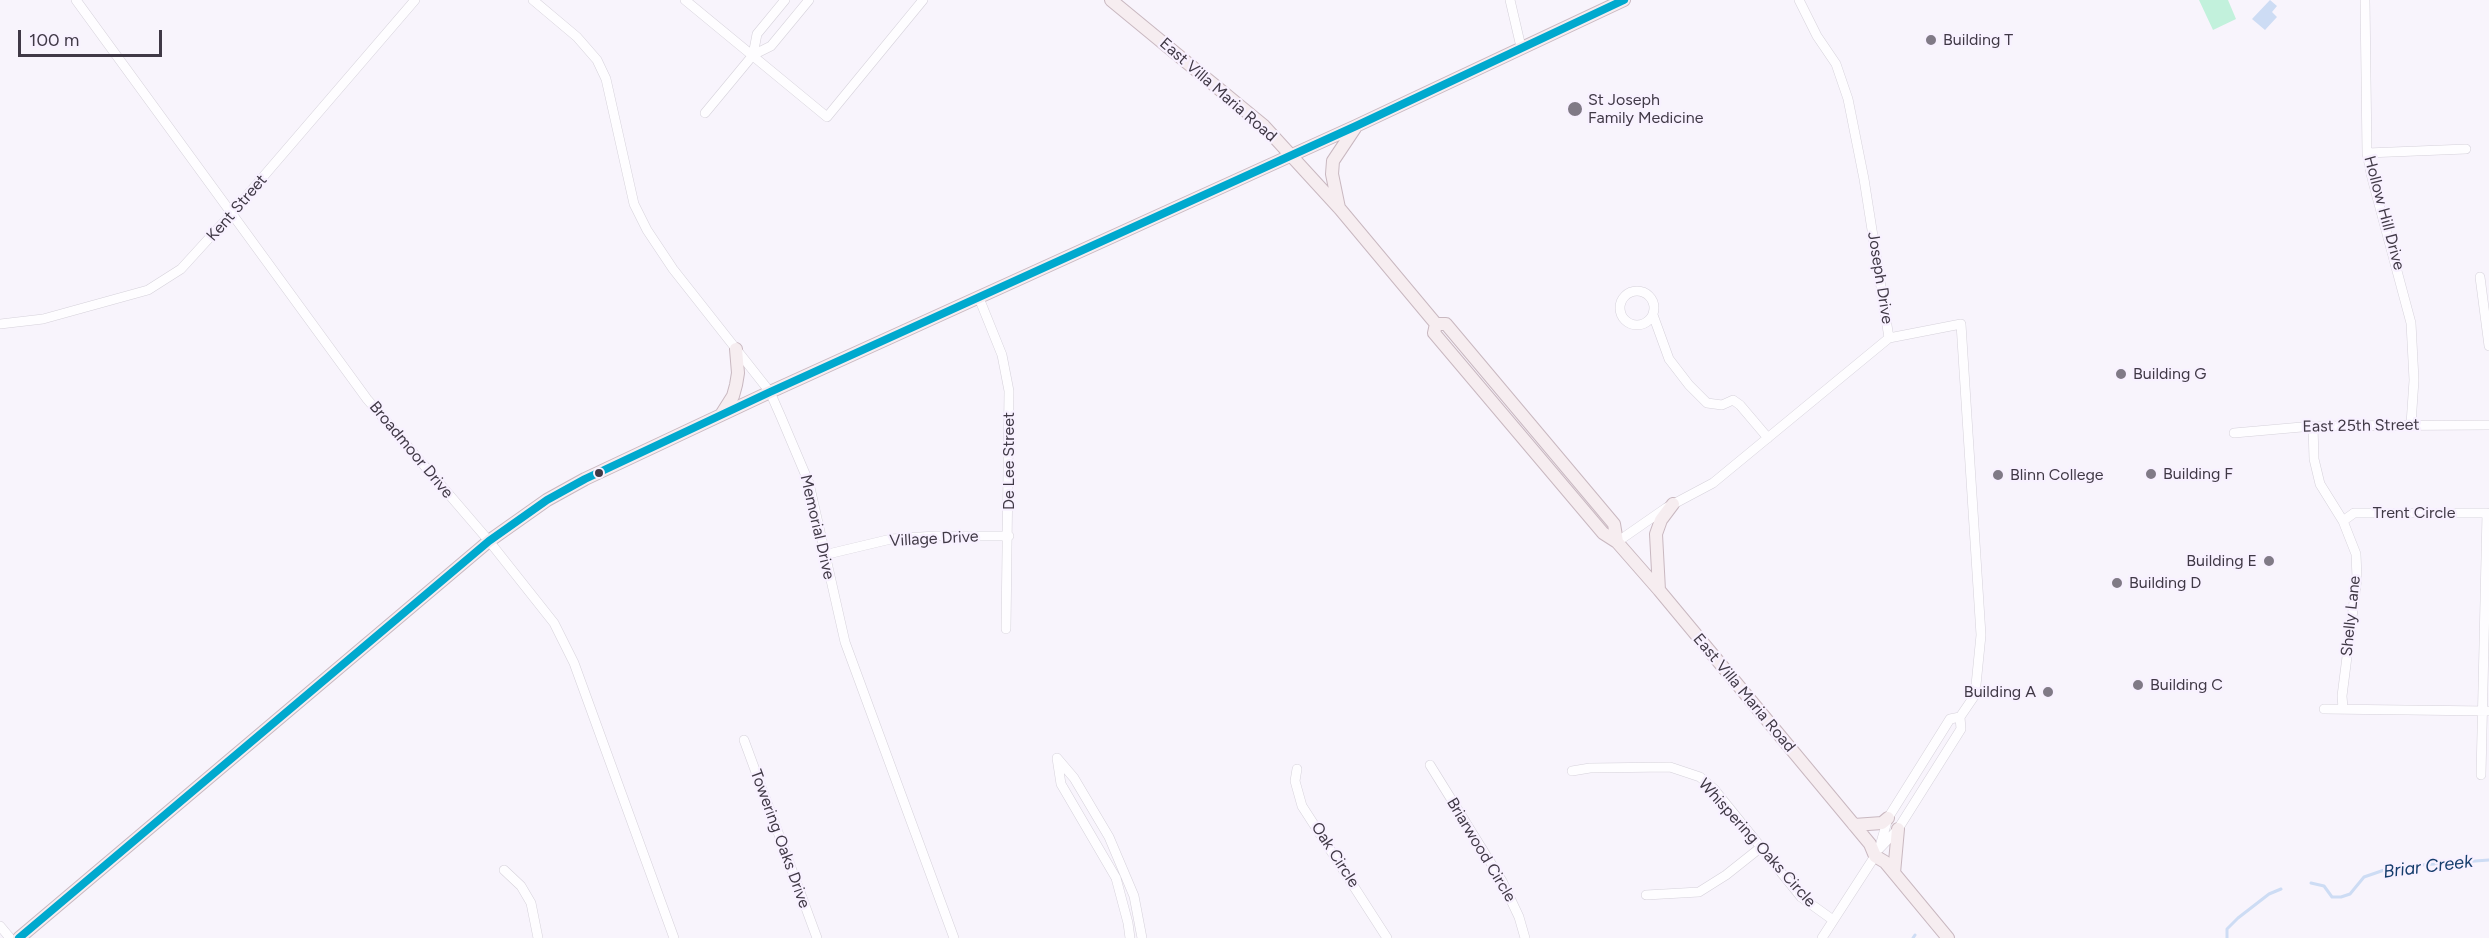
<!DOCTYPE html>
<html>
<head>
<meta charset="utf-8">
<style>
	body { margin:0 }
	#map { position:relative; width:2489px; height:938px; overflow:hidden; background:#f8f4fc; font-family:Figtree,sans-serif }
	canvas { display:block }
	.scale { position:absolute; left:18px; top:30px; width:144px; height:27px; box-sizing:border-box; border:3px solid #403946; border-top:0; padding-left:8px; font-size:18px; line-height:21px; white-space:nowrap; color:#403946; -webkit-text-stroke:4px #f8f1ff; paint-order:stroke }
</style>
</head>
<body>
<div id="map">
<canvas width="2489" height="938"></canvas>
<div class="scale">100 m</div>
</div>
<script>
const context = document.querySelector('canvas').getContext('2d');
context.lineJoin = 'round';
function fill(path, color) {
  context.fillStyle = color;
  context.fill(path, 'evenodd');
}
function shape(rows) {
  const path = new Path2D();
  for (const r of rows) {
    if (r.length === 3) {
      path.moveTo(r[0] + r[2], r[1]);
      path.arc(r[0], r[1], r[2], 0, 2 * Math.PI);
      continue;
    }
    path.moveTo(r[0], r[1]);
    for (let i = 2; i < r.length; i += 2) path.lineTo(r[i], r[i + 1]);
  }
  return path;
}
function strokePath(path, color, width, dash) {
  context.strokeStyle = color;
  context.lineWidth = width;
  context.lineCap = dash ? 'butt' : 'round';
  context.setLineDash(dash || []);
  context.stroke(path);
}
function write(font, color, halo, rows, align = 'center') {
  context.font = font + ' Figtree,sans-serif';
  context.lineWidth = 4.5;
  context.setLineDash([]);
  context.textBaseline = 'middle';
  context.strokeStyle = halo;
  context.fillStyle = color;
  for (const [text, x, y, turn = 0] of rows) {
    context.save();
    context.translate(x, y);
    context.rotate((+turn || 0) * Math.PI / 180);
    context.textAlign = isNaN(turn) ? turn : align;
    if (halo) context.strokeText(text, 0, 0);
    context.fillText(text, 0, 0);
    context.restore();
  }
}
fill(shape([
	[2199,0,2228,0,2236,19,2213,30]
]), '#c2f1dc');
fill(shape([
	[2270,0,2277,6,2272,12,2277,17,2265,30,2252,19]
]), '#cddcf4');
strokePath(shape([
	[2311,883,2324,886,2332,897,2341,897,2350,894,2364,877,2393,867,2489,860],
	[1913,938,1915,935],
	[2227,938,2227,929,2238,918,2269,894,2281,889]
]), '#cddcf4', 3);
const minor = shape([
	[76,0,367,399,489,541,554,623,574,663,674,938],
	[533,0,577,37,597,60,606,79,634,204,647,230,673,269,770,392,781,417,809,483,845,642,954,938],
	[685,0,827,117,923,0],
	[1510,0,1521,47],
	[1799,0,1817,36,1836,64,1848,99,1864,179,1889,338],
	[2365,0,2367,153,2372,178,2411,323,2414,380,2411,424],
	[753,55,757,34,785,0],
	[705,113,753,55,771,46,809,0],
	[2367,153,2466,149],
	[2480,277,2489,346],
	[1637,308,17],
	[979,298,1002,355,1009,391,1006,629],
	[1653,315,1669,359,1689,385,1707,403,1722,405,1733,400,1740,405,1768,438],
	[0,324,43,319,148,290,181,269,232,213,415,0],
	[2313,426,2314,459,2320,484,2343,521,2356,554,2357,578,2342,696,2343,708],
	[2234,433,2313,426,2489,425],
	[2343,521,2354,513,2487,513,2481,775],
	[1617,542,1666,508,1713,483,1889,338,1961,324,1981,635,1975,695,1960,717,1961,729,1898,829,1879,849],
	[824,555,891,539,935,536,1009,536],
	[2324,709,2489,711],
	[744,740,817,938],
	[1057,758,1074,778,1109,837,1134,896,1142,938],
	[1057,758,1061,784,1116,878,1128,923,1130,938],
	[1430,765,1502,881,1519,917,1525,938],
	[1297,769,1295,781,1302,806,1387,938],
	[1572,771,1590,768,1670,767,1700,777,1714,789,1801,897,1833,920],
	[1880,846,1888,818,1950,719,1960,717],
	[504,870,521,886,531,903,538,938],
	[1646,895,1699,892,1726,875,1760,848],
	[0,926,10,938],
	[1822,938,1875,856]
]);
const major = shape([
	[1111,0,1264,126,1340,209,1436,324,1434,333,1603,533,1617,542,1659,590,1870,844,1875,856,1885,862,1948,938],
	[1339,208,1332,174,1333,161,1355,128],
	[1436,324,1446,324,1614,524,1617,542],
	[721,415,733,396,736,385,738,373,736,349],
	[1659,590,1656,534,1661,520,1673,504],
	[1854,825,1882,823,1888,818],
	[1894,873,1898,829],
	[19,938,489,541,547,500,585,479,770,392,1356,126,1624,0]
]);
strokePath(minor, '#d5d1da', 10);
strokePath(major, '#c9b8c0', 14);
strokePath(minor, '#fefdff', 9);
strokePath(major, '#f6edf0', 12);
strokePath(shape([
	[19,938,489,541,547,500,585,479,770,392,1356,126,1624,0]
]), '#00a9ce', 8);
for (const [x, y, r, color] of [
	[1931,40,6,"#807a86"],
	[1575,109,8,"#807a86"],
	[2121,374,6,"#807a86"],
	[599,473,5,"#403946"],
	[2151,474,6,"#807a86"],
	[1998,475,6,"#807a86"],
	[2269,561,6,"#807a86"],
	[2117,583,6,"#807a86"],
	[2138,685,6,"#807a86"],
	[2048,692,6,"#807a86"]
]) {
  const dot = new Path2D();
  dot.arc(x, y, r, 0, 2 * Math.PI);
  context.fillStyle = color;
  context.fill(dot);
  strokePath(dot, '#f8f1ff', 2);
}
write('16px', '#403946', '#f8f1ff', [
	["Building T",1943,40],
	["St Joseph",1588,100],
	["Family Medicine",1588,118],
	["Building G",2133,374],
	["Building F",2163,474],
	["Blinn College",2010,475],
	["Building E",2257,561,"right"],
	["Building D",2129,583],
	["Building C",2150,685],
	["Building A",2036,692,"right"]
], 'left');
write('16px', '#403946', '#f8f1ff', [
	["East Villa Maria Road",1218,90,41],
	["Kent Street",237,208,-49],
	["Hollow Hill Drive",2384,213,75],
	["Joseph Drive",1880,278,81],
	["East 25th Street",2361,426,-1],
	["Broadmoor Drive",411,450,50],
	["De Lee Street",1009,461,-90],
	["Trent Circle",2414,513],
	["Memorial Drive",817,527,77],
	["Village Drive",934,539,-3],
	["Shelly Lane",2351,616,-84],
	["East Villa Maria Road",1744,693,50],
	["Towering Oaks Drive",780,839,70],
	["Whispering Oaks Circle",1757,843,48],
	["Briarwood Circle",1481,850,59],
	["Oak Circle",1335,855,57]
]);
write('italic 18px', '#153d6c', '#f8f1ff', [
	["Briar Creek",2428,867,-7]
]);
</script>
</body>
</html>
